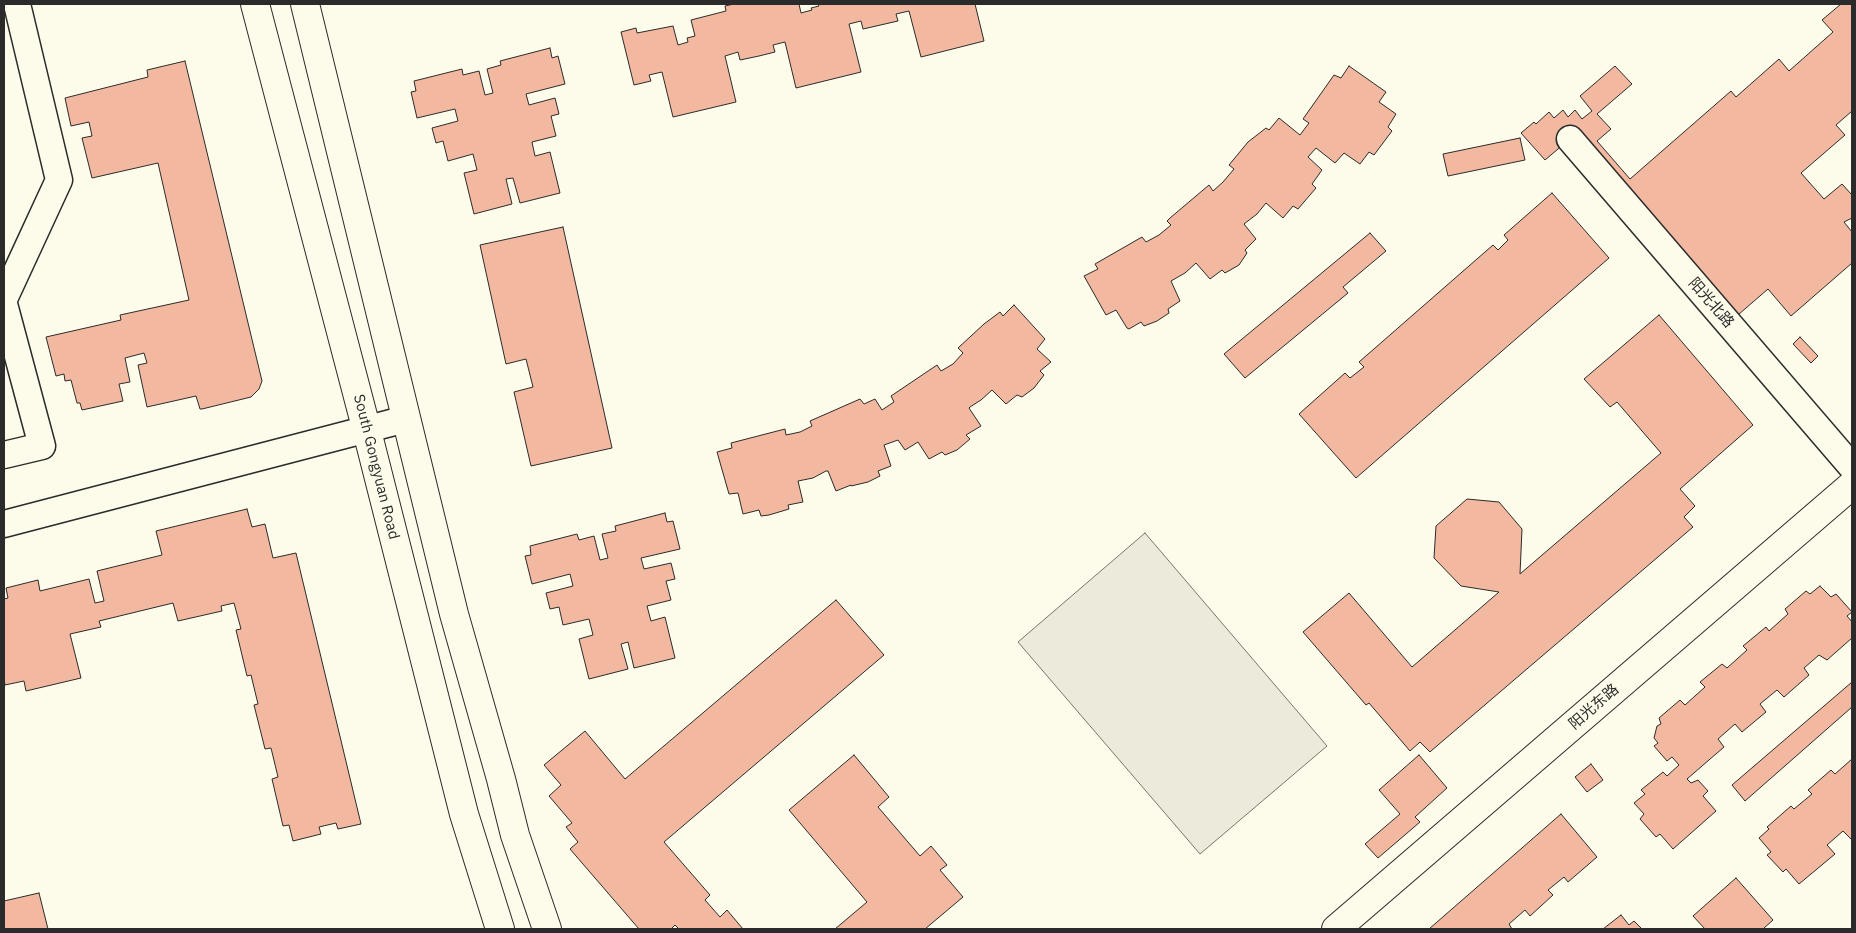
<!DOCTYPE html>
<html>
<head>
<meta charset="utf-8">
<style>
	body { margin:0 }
	#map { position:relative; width:1856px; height:933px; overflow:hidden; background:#fdfbea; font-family:"IBM Plex Sans",sans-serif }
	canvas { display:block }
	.frame { position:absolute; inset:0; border:5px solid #2b2b2b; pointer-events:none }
</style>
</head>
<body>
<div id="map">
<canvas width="1856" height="933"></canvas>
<div class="frame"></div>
</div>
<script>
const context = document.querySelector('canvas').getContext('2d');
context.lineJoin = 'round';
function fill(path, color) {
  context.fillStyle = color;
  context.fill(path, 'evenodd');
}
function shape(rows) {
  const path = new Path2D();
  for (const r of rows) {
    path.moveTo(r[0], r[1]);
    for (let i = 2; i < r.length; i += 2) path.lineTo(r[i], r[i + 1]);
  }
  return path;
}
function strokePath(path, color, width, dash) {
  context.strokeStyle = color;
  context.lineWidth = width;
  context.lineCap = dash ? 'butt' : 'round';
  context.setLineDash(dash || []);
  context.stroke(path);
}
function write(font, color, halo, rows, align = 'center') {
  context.font = font + ' "IBM Plex Sans","Noto Sans SC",sans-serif';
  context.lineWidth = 4;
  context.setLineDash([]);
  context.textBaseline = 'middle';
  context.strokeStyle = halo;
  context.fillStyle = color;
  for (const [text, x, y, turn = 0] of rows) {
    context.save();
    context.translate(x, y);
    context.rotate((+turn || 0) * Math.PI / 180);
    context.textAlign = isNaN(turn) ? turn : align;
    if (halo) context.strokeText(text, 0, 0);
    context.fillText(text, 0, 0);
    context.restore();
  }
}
const green = shape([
	[1145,533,1327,746,1200,854,1018,642,1145,533]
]);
fill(green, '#ecebdb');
strokePath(green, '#74746e', 1);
const building = shape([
	[734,4,799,4,801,13,812,10,811,8,819,6,818,4,975,4,984,41,921,57,909,11,896,14,898,21,863,29,861,21,849,24,861,72,796,88,785,42,773,45,775,52,759,56,740,60,738,52,725,56,736,102,673,117,662,72,649,75,651,81,634,85,621,32,636,28,637,33,673,26,678,45,688,42,687,38,695,36,691,20,726,11,725,6,734,4],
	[1841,4,1852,4,1852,111,1836,125,1845,135,1801,173,1824,199,1842,184,1852,195,1852,218,1844,222,1852,232,1852,263,1791,316,1768,289,1731,321,1571,138,1545,160,1521,133,1534,122,1536,124,1549,112,1554,118,1563,110,1568,117,1575,110,1582,119,1592,111,1580,96,1615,66,1632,84,1597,114,1611,129,1597,141,1630,179,1731,91,1736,97,1779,59,1789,71,1833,32,1822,20,1841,4],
	[550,48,552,58,558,56,565,84,526,94,529,105,555,98,559,114,551,116,556,136,532,142,535,156,550,152,560,193,520,203,513,178,506,179,512,204,474,214,464,173,477,170,473,154,448,161,443,141,436,143,432,128,458,121,455,109,417,118,411,92,416,91,414,81,462,69,463,75,479,71,485,95,493,93,487,69,501,65,500,61,550,48],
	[185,61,262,381,259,389,251,397,202,409,200,409,196,396,147,407,138,365,147,363,144,353,125,358,130,382,119,384,123,401,82,410,80,403,77,403,71,380,65,381,64,374,56,376,46,337,121,320,120,315,189,300,158,163,92,178,82,138,92,136,89,122,71,126,65,98,148,77,147,70,185,61],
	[1349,66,1386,92,1379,102,1396,114,1388,127,1392,131,1374,155,1369,152,1360,164,1344,153,1335,163,1316,148,1308,157,1322,170,1312,184,1316,188,1298,209,1293,206,1283,218,1266,203,1257,214,1244,224,1256,239,1245,250,1247,253,1239,265,1225,273,1222,270,1210,279,1196,263,1185,273,1171,281,1180,301,1168,309,1169,313,1157,321,1144,326,1141,322,1129,329,1127,328,1116,310,1106,315,1084,276,1098,269,1095,264,1142,237,1146,242,1159,235,1171,225,1167,221,1170,218,1209,185,1213,191,1223,182,1234,169,1229,165,1248,142,1266,128,1269,130,1279,118,1300,135,1309,123,1303,119,1334,75,1341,78,1349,66],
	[1520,138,1525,160,1448,176,1443,154,1520,138],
	[1552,193,1609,258,1356,478,1299,414,1345,373,1350,378,1364,367,1359,362,1493,245,1498,250,1508,240,1504,235,1552,193],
	[563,227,612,448,531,466,514,392,533,387,526,359,506,364,480,245,563,227],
	[1370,233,1386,251,1343,287,1348,293,1245,378,1224,354,1370,233],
	[1014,305,1045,339,1037,349,1051,362,1040,371,1044,375,1034,388,1022,397,1017,395,1006,404,992,390,981,400,970,407,969,408,981,426,966,435,970,439,957,450,945,455,942,452,929,459,918,442,905,450,898,440,884,445,891,466,878,471,880,476,868,482,851,486,851,485,836,491,828,471,826,471,813,478,798,481,803,502,788,505,789,509,769,515,761,516,759,510,743,514,738,493,729,494,717,452,732,448,731,443,785,429,786,435,800,432,812,426,810,421,860,399,864,404,875,399,882,410,894,402,891,396,937,365,941,371,953,364,963,353,958,348,984,324,1000,312,1003,316,1014,305],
	[1659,315,1753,425,1680,489,1695,506,1684,517,1693,527,1431,751,1430,752,1420,742,1410,751,1369,703,1366,705,1303,632,1349,593,1412,667,1499,592,1461,586,1434,558,1436,526,1467,499,1499,502,1522,529,1520,574,1661,453,1617,402,1610,407,1584,379,1659,315],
	[1800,337,1818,356,1811,363,1793,344,1800,337],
	[247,509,252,527,265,524,273,558,296,553,361,824,338,829,336,823,319,827,321,834,293,841,289,825,283,826,272,779,278,777,271,748,265,749,254,705,258,704,251,675,247,676,236,630,241,629,234,603,221,606,222,611,178,621,173,603,99,621,101,627,70,634,81,678,26,691,24,681,5,685,4,679,4,599,8,598,6,588,38,580,40,591,89,579,95,603,104,601,97,571,162,555,156,531,247,509],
	[665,513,667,522,673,521,680,549,641,558,644,569,671,563,675,579,666,581,671,600,647,606,651,621,665,617,675,658,634,668,628,642,621,644,628,669,589,679,579,639,593,635,589,619,563,625,559,607,550,609,546,593,573,586,570,574,532,584,525,556,531,555,530,546,577,534,579,540,594,536,600,560,608,558,602,534,616,531,615,526,665,513],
	[1820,586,1831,597,1836,594,1852,612,1847,616,1852,622,1852,638,1827,660,1819,655,1804,668,1809,675,1784,697,1777,690,1760,704,1766,712,1742,732,1735,724,1718,739,1724,747,1687,779,1691,783,1698,780,1708,791,1703,796,1716,811,1673,849,1660,834,1656,837,1640,819,1644,814,1634,803,1645,794,1641,790,1663,772,1667,776,1679,765,1672,757,1667,761,1654,746,1658,743,1654,738,1657,726,1661,724,1659,718,1680,700,1685,705,1705,687,1700,682,1722,664,1727,668,1747,650,1743,646,1766,627,1769,631,1788,614,1785,609,1806,591,1810,594,1820,586],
	[836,600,884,655,664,842,710,895,705,900,720,917,727,910,743,929,679,929,675,925,671,929,639,929,570,849,578,842,566,827,572,823,549,796,561,785,544,765,585,731,625,779,836,600],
	[1852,682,1852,707,1745,801,1732,785,1852,682],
	[854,755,889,797,878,807,920,856,931,846,947,865,940,870,963,897,925,929,835,929,867,902,789,810,854,755],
	[1419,755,1447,788,1415,817,1420,822,1378,858,1365,844,1400,814,1379,790,1419,755],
	[1852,759,1852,840,1843,831,1827,845,1835,854,1799,884,1786,869,1783,872,1767,855,1771,852,1759,838,1769,829,1767,827,1791,806,1794,809,1812,794,1808,790,1831,770,1835,774,1852,759],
	[1591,764,1603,780,1587,792,1575,777,1591,764],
	[1561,814,1597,857,1568,882,1564,877,1548,890,1553,895,1530,916,1525,910,1509,924,1512,929,1429,929,1561,814],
	[1736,878,1773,920,1763,929,1705,929,1693,916,1736,878],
	[39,893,48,929,4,929,4,901,39,893],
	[1621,915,1629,925,1634,921,1642,929,1603,929,1621,915]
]);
fill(building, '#f2b8a0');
strokePath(building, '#2b2b2b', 1);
const minor = shape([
	[1570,139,1852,467],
	[4,299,59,180,17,4],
	[4,304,42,446,4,455],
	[4,524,406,419]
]);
const tertiary = shape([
	[1336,929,1852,485]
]);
const secondary = shape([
	[255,4,367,431,464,814,500,929],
	[305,4,454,614,501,779,515,835,547,929]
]);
strokePath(minor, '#2b2b2b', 29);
strokePath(tertiary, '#2b2b2b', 30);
strokePath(secondary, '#2b2b2b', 30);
strokePath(minor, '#fdfbea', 26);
strokePath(tertiary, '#fdfbea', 28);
strokePath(secondary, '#fdfbea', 28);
write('15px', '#2b2b2b', '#fdfbea', [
	["阳光北路",1711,303,49],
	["South Gongyuan Road",376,467,76],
	["阳光东路",1594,707,-41]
]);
</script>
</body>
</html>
